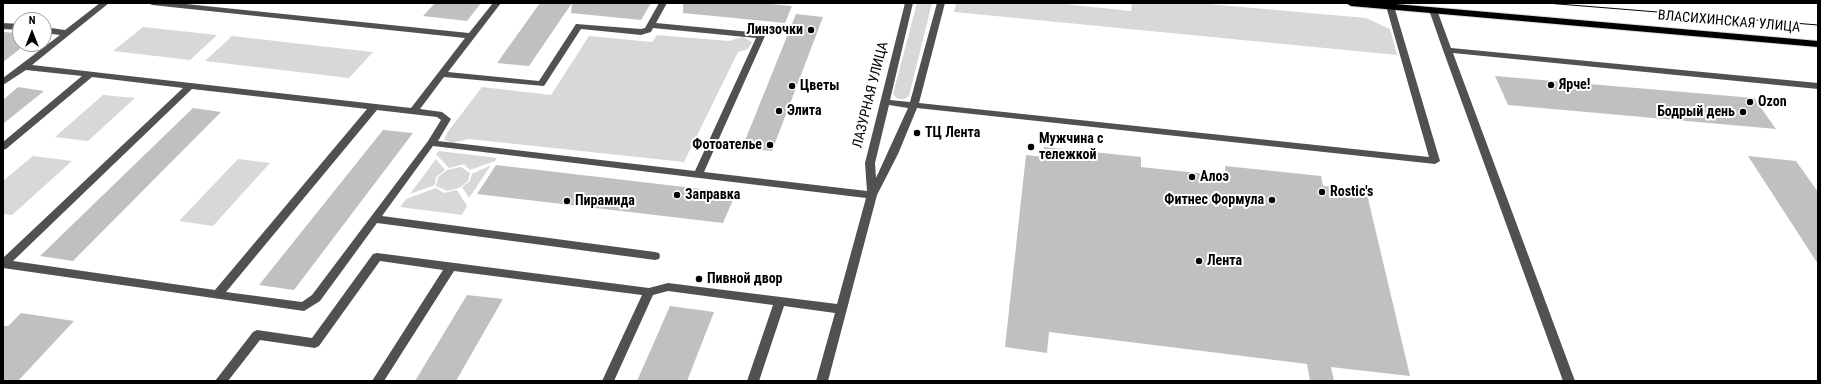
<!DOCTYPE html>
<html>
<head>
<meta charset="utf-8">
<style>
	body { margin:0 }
	#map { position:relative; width:1821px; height:384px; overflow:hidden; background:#fff; font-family:"Roboto Condensed",sans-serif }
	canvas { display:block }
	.frame { position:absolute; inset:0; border:4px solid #000; pointer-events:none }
	.north { position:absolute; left:12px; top:12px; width:40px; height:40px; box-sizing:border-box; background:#fff; border:1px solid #999; border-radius:50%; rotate:0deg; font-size:11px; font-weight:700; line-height:16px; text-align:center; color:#000 }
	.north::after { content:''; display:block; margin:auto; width:14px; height:18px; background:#000; clip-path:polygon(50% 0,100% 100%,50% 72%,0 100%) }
</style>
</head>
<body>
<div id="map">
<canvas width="1821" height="384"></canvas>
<div class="frame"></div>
<div class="north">N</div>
</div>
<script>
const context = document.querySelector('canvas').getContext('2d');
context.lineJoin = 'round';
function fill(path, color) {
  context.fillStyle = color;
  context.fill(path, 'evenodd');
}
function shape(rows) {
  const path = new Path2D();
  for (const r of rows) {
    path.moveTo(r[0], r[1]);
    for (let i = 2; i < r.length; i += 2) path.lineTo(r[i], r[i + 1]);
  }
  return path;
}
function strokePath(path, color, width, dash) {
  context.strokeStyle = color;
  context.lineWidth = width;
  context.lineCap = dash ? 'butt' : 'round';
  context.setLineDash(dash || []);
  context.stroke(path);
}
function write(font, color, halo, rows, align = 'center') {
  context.font = font + ' "Roboto Condensed",sans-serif';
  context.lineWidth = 4;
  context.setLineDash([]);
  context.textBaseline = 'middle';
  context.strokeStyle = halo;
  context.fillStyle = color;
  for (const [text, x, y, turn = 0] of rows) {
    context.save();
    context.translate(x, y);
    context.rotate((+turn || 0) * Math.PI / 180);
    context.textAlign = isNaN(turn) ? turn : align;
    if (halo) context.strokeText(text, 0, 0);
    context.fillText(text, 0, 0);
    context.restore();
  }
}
fill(shape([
	[917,3,932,3,909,96,904,99,898,99,893,94],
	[956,3,1054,3,1131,11,1132,3,1197,3,1366,18,1390,29,1397,55,954,12],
	[143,27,217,35,190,60,113,51],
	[657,35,729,41,743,37,752,42,748,49,738,52,684,162,469,139,452,143,444,140,447,133,482,87,551,95,589,36,652,42],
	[232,36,372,52,373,52,349,78,205,61],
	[103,95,135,98,88,141,55,137],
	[439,151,497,158,495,161,470,170,464,164,449,168,436,154],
	[33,156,72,161,12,215,3,214,3,181],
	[238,159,270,163,213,226,179,221],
	[436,159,445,170,436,177,435,185,410,194],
	[491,165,469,198,462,187,470,181,472,174],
	[461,167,470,173,468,181,459,188,447,191,436,186,438,177,447,170],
	[436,188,444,193,457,190,467,206,462,215,400,207,406,199]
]), '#d8d8d8');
fill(shape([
	[435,3,481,3,467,21,423,16],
	[540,3,651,3,641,20,571,13,572,3,529,66,497,63],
	[683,3,760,3,792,6,785,23,683,13],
	[796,14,823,17,772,151,742,148],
	[3,32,20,33,20,49,3,62],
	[1495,76,1754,98,1776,129,1508,105],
	[18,87,44,91,3,124,3,100],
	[193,108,221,112,73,261,40,256],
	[383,130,413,133,294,290,259,285],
	[1044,147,1141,157,1141,167,1226,176,1225,166,1321,176,1323,186,1366,190,1410,376,1331,367,1334,381,1310,381,1307,364,1049,332,1047,353,1005,347,1026,155,1044,157],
	[1748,156,1796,161,1818,192,1818,264],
	[496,165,736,193,723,223,477,194],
	[467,295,503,299,456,381,415,381],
	[670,306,714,312,687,381,637,381],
	[21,313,74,321,18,381,3,381,3,326,8,326]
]), '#c0c0c0');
const highway = shape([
	[1346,3,1384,3,1818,41,1818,47,1351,6,1346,3]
]);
strokePath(highway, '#dbdbdb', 2);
fill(shape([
	[100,3,109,3,32,65,411,108,465,38,152,5,148,3,176,3,469,33,493,3,501,3,448,72,539,81,576,24,641,29,645,28,659,3,667,3,656,23,761,33,765,36,704,172,867,191,865,163,905,3,913,3,890,100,910,102,937,3,945,3,919,103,1429,157,1386,6,1390,4,1394,6,1440,161,1435,164,917,108,898,154,877,195,828,381,816,381,835,313,784,306,759,381,747,381,773,305,668,291,653,295,614,381,602,381,642,295,454,271,384,381,372,381,443,270,380,261,319,346,315,348,260,340,228,381,215,381,253,332,257,330,312,338,373,254,377,253,649,288,668,283,837,304,866,198,433,146,382,216,655,252,659,253,660,256,659,259,655,260,377,223,320,301,304,311,3,268,3,258,183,88,92,77,6,149,3,150,3,142,82,76,26,70,3,85,3,78,60,35,44,33,44,27,65,30,100,3],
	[653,28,756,38,695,171,438,141,451,119,442,112,420,109,444,77,544,86,581,29,641,35,651,32,653,28],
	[192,89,367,109,215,290,13,261,192,89],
	[889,105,908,108,876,178,875,163,889,105],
	[377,110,437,117,441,120,428,141,312,295,302,302,226,292,377,110],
	[1430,8,1436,8,1437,10,1451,48,1818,83,1818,89,1453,53,1575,381,1563,381,1443,50,1429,10,1430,8],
	[3,23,20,24,20,30,3,29,3,23]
]), '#515151');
fill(highway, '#000');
strokePath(shape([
	[1546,3,1818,25]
]), '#000', 1);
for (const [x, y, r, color] of [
	[811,30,4,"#000"],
	[1551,85,4,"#000"],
	[792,86,4,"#000"],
	[1750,102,4,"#000"],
	[779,111,4,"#000"],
	[1743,112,4,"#000"],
	[917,133,4,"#000"],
	[770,145,4,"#000"],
	[1031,147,4,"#000"],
	[1192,177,4,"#000"],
	[1322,192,4,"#000"],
	[677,195,4,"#000"],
	[1272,200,4,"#000"],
	[567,201,4,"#000"],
	[1199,261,4,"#000"],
	[699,279,4,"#000"]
]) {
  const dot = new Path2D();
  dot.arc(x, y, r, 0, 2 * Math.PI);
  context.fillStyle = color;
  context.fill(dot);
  strokePath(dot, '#fff', 1.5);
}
write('14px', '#000', '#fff', [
	["ВЛАСИХИНСКАЯ УЛИЦА",1729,22,5],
	["ЛАЗУРНАЯ УЛИЦА",871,95,-76]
]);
write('bold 14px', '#000', '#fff', [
	["Линзочки",803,30,"right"],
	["Ярче!",1559,85],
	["Цветы",800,86],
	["Ozon",1758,102],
	["Элита",787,111],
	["Бодрый день",1735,112,"right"],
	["ТЦ Лента",925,133],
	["Мужчина с",1039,139],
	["тележкой",1039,155],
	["Фотоателье",762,145,"right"],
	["Алоэ",1200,177],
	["Rostic's",1330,192],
	["Заправка",685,195],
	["Фитнес Формула",1264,200,"right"],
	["Пирамида",575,201],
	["Лента",1207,261],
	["Пивной двор",707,279]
], 'left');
</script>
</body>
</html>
